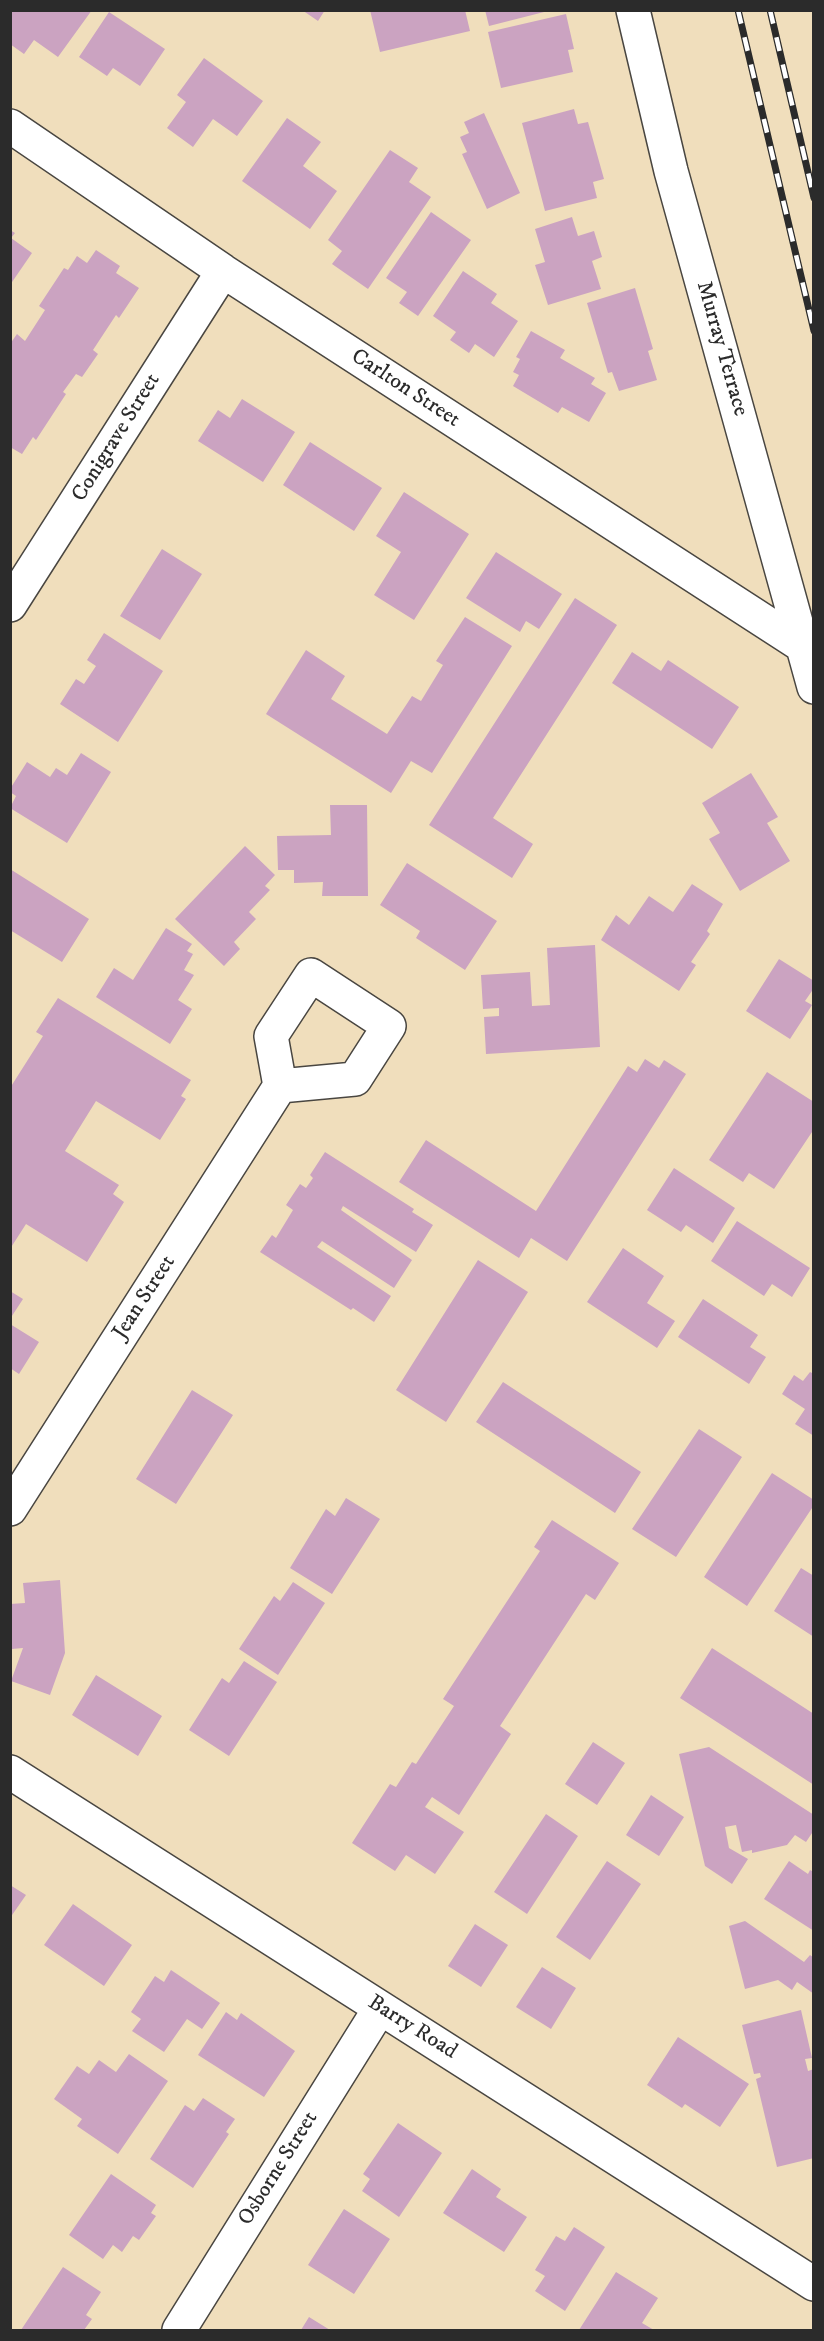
<!DOCTYPE html>
<html>
<head>
<meta charset="utf-8">
<style>
	body { margin:0 }
	#map { position:relative; width:824px; height:2341px; overflow:hidden; background:#f0debc; font-family:"IM FELL DW Pica",serif }
	canvas { display:block }
	.frame { position:absolute; inset:0; border:12px solid #2b2b2b; pointer-events:none }
</style>
</head>
<body>
<div id="map">
<canvas width="824" height="2341"></canvas>
<div class="frame"></div>
</div>
<script>
const context = document.querySelector('canvas').getContext('2d');
context.lineJoin = 'round';
function fill(path, color) {
  context.fillStyle = color;
  context.fill(path, 'evenodd');
}
function shape(rows) {
  const path = new Path2D();
  for (const r of rows) {
    path.moveTo(r[0], r[1]);
    for (let i = 2; i < r.length; i += 2) path.lineTo(r[i], r[i + 1]);
  }
  return path;
}
function strokePath(path, color, width, dash) {
  context.strokeStyle = color;
  context.lineWidth = width;
  context.lineCap = dash ? 'butt' : 'round';
  context.setLineDash(dash || []);
  context.stroke(path);
}
function write(font, color, halo, rows, align = 'center') {
  context.font = font + ' "IM FELL DW Pica",serif';
  context.lineWidth = 4.5;
  context.setLineDash([]);
  context.textBaseline = 'middle';
  context.strokeStyle = halo;
  context.fillStyle = color;
  for (const [text, x, y, turn = 0] of rows) {
    context.save();
    context.translate(x, y);
    context.rotate((+turn || 0) * Math.PI / 180);
    context.textAlign = isNaN(turn) ? turn : align;
    if (halo) context.strokeText(text, 0, 0);
    context.fillText(text, 0, 0);
    context.restore();
  }
}
fill(shape([
	[10,10,92,10,58,57,34,40,24,54,10,44],
	[302,10,325,10,318,21],
	[370,10,465,10,470,31,380,52],
	[485,10,548,10,548,11,489,26],
	[109,12,165,49,140,86,113,68,107,76,79,57],
	[566,14,574,49,568,50,573,72,501,88,488,32],
	[204,58,263,101,237,136,213,119,193,147,167,128,186,102,177,95],
	[574,109,578,124,588,122,604,179,593,182,597,198,545,211,522,123],
	[484,113,520,193,487,209,462,154,467,152,460,137,469,133,464,122],
	[287,118,321,142,303,166,337,191,310,229,242,181],
	[390,150,418,168,409,182,431,197,368,289,332,264,342,251,328,240],
	[431,212,471,240,418,316,399,303,407,292,386,278],
	[572,217,578,236,594,231,602,257,592,261,601,289,548,305,535,265,545,262,535,229],
	[10,230,15,233,11,238,32,253,10,285],
	[96,250,120,266,116,273,139,288,119,318,116,315,93,350,98,354,82,377,76,374,63,392,66,394,36,440,33,437,22,454,10,447,10,344,17,334,25,341,45,310,39,306,64,268,68,270,77,256,87,263],
	[463,271,497,294,491,303,518,321,494,357,475,344,469,353,450,340,456,332,433,316],
	[635,288,653,349,648,351,657,380,619,391,612,372,608,373,587,303],
	[531,331,565,350,560,358,595,378,591,384,606,393,589,422,562,407,558,413,513,386,519,375,513,372,520,359,516,357],
	[242,399,295,432,263,482,198,441,218,410,230,418],
	[310,442,382,488,354,531,283,485],
	[404,492,469,534,414,620,374,595,401,552,376,536],
	[162,549,202,574,160,640,120,616],
	[496,552,562,594,539,629,526,621,520,632,466,598],
	[575,598,617,625,493,818,533,844,512,878,429,825],
	[465,617,512,646,432,773,411,761,391,793,266,714,306,650,345,676,331,699,387,734,412,696,421,701,443,665,436,661],
	[104,633,163,671,118,742,60,704,76,679,84,684,96,666,87,660],
	[632,652,661,671,668,660,739,707,712,749,612,683],
	[81,753,111,772,67,843,10,808,16,796,10,792,10,789,27,762,50,777,56,768,67,775],
	[751,773,778,817,767,823,790,861,740,891,709,839,720,833,702,803],
	[330,805,367,805,368,896,322,896,323,882,294,883,294,870,278,870,277,836,331,835],
	[245,846,275,875,265,886,270,890,249,912,256,919,234,942,240,949,224,966,175,919],
	[407,863,497,921,465,970,416,938,420,931,380,905],
	[10,869,89,919,62,962,10,930],
	[692,884,723,904,707,931,710,934,691,962,696,965,679,991,601,940,616,915,629,925,649,896,673,912],
	[166,928,192,944,187,951,193,954,184,970,194,975,178,1000,192,1009,170,1044,96,997,114,968,133,980],
	[595,945,600,1047,486,1054,484,1017,499,1016,499,1008,483,1009,481,975,530,972,532,1006,550,1005,547,948],
	[779,959,814,981,814,988,805,1001,812,1005,790,1039,746,1011],
	[58,998,191,1080,181,1096,186,1099,160,1140,96,1101,65,1151,119,1185,113,1194,124,1202,87,1262,26,1224,10,1249,10,1088,43,1036,36,1032],
	[645,1059,659,1068,664,1060,686,1074,567,1261,531,1238,519,1258,399,1182,426,1140,536,1211,628,1066,637,1072],
	[767,1072,814,1102,814,1129,774,1189,749,1173,743,1182,709,1160],
	[325,1152,414,1209,412,1212,433,1225,416,1252,343,1206,341,1210,412,1260,394,1288,322,1241,317,1247,391,1296,374,1322,353,1308,351,1310,260,1252,272,1235,276,1238,293,1210,286,1205,300,1184,306,1188,313,1178,310,1175],
	[674,1168,735,1208,713,1243,686,1225,681,1232,647,1210],
	[737,1221,810,1268,792,1297,772,1284,764,1296,711,1261],
	[623,1248,664,1276,647,1303,675,1321,657,1348,587,1302],
	[478,1260,528,1292,446,1422,396,1390],
	[10,1291,23,1299,10,1319],
	[703,1299,758,1335,750,1347,766,1357,749,1384,678,1337],
	[10,1324,39,1342,19,1374,10,1368],
	[810,1372,814,1374,814,1436,795,1424,805,1409,782,1394,794,1375,803,1381],
	[503,1382,641,1472,615,1513,476,1422],
	[192,1390,233,1415,176,1504,136,1479],
	[699,1429,742,1457,676,1557,632,1529],
	[772,1473,814,1500,814,1505,747,1606,704,1577],
	[346,1498,380,1519,332,1594,290,1568,326,1509,335,1516],
	[552,1520,619,1563,595,1600,586,1594,500,1726,511,1734,459,1815,432,1797,425,1807,464,1832,435,1874,406,1855,395,1871,352,1843,390,1784,396,1787,412,1762,416,1764,454,1706,443,1699,540,1551,534,1547],
	[801,1568,814,1576,814,1637,774,1611],
	[60,1580,65,1653,50,1695,11,1681,23,1648,12,1649,10,1604,25,1603,23,1583],
	[293,1582,325,1603,278,1675,239,1649,274,1596,280,1601],
	[712,1648,814,1714,814,1785,680,1698],
	[244,1661,277,1682,229,1756,189,1730,222,1678,229,1683],
	[96,1675,162,1716,138,1756,72,1715],
	[593,1742,625,1763,597,1805,565,1784],
	[709,1747,814,1815,814,1830,806,1842,795,1835,787,1845,752,1853,752,1850,742,1852,736,1825,725,1827,729,1848,748,1859,732,1884,705,1866,679,1754],
	[651,1795,684,1817,659,1856,626,1835],
	[546,1814,578,1836,527,1914,494,1892],
	[607,1861,641,1884,590,1960,556,1937],
	[789,1861,808,1874,810,1870,814,1872,814,1931,764,1899],
	[10,1885,26,1895,10,1918],
	[73,1904,132,1945,104,1986,44,1945],
	[745,1921,804,1962,810,1955,814,1958,814,1994,797,1982,792,1990,778,1980,745,1989,729,1926],
	[475,1924,508,1945,481,1987,448,1966],
	[542,1967,576,1988,551,2029,516,2007],
	[171,1970,220,2003,202,2029,187,2019,164,2052,132,2031,141,2019,131,2012,155,1976,164,1982],
	[801,2010,812,2058,805,2059,808,2071,814,2069,814,2158,777,2167,756,2079,761,2077,760,2073,754,2074,742,2025],
	[226,2012,237,2020,241,2013,295,2051,264,2097,198,2055],
	[678,2037,749,2084,720,2127,685,2104,682,2108,647,2085],
	[129,2054,168,2081,118,2154,77,2126,82,2119,54,2099,77,2066,89,2074,99,2060,116,2072],
	[203,2098,235,2119,226,2132,229,2134,193,2188,150,2159,185,2105,194,2111],
	[398,2123,442,2153,399,2217,362,2191,370,2179,363,2174],
	[472,2169,501,2189,496,2197,527,2217,504,2252,443,2213],
	[111,2174,156,2205,151,2213,156,2216,139,2240,133,2236,122,2252,113,2245,103,2259,69,2235],
	[344,2209,390,2239,354,2294,308,2265],
	[574,2227,605,2247,565,2311,535,2291,545,2276,535,2270,556,2236,565,2241],
	[63,2267,101,2292,86,2315,92,2319,84,2330,21,2330],
	[616,2272,658,2298,642,2323,654,2330,579,2330],
	[309,2317,330,2330,301,2330]
]), '#cba3c1');
const minor = shape([
	[633,10,671,171,814,687],
	[10,126,223,271,804,647],
	[10,605,223,271],
	[10,1509,280,1086,271,1036,311,975,389,1026,355,1079,280,1086],
	[10,1772,814,2284],
	[179,2330,380,2008]
]);
strokePath(minor, '#494641', 36);
strokePath(minor, '#fff', 33);
const rail = shape([
	[738,10,814,331],
	[770,10,814,198]
]);
strokePath(rail, '#2b2b2b', 7);
strokePath(rail, '#fff', 4.5, [14]);
write('22px', '#2b2b2b', '#fff', [
	["Murray Terrace",721,349,74],
	["Carlton Street",405,389,33],
	["Conigrave Street",117,438,-58],
	["Jean Street",145,1298,-57],
	["Barry Road",412,2028,32],
	["Osborne Street",279,2169,-58]
]);
</script>
</body>
</html>
